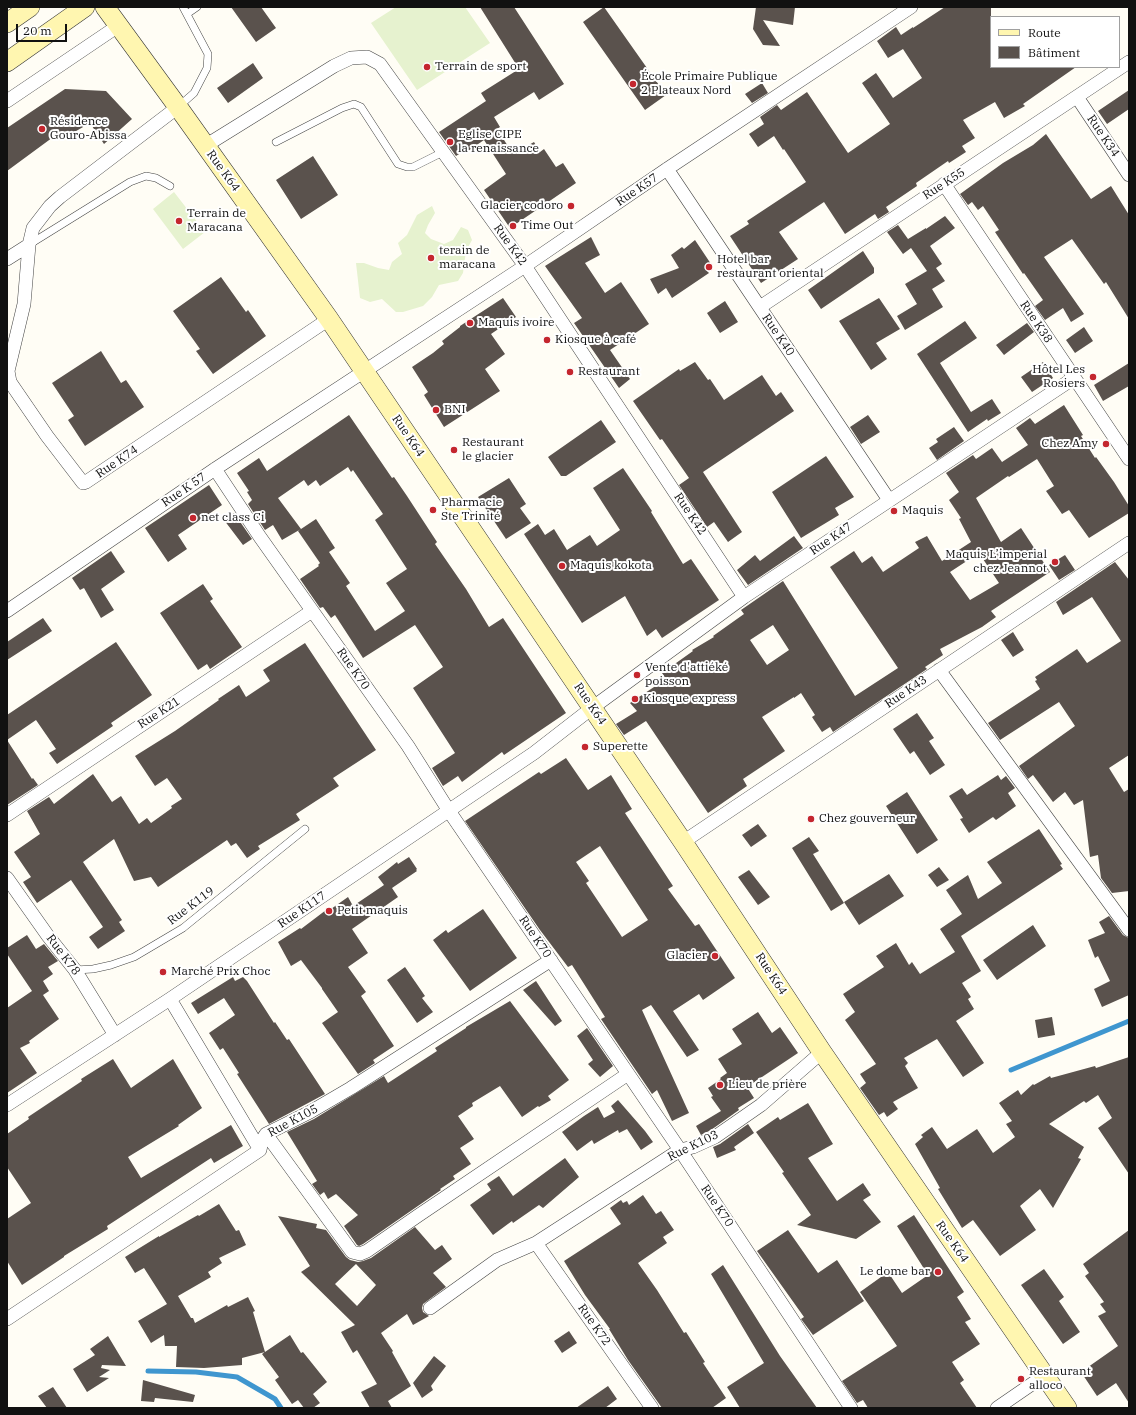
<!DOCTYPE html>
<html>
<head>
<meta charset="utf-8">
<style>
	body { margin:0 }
	#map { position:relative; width:1136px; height:1415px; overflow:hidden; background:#fffdf5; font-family:"IBM Plex Serif",serif }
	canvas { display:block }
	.frame { position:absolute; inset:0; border:8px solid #111; pointer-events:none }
	.legend { position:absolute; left:990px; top:16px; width:130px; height:52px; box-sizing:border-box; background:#fff; border:1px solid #a0a0a0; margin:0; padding:5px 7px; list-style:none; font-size:12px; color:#111 }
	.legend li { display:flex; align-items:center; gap:8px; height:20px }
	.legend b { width:20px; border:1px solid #a0a0a0 }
	.scale { position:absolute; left:16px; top:24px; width:51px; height:18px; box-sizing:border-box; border:2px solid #111; border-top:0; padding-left:5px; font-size:12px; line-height:14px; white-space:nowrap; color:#111; -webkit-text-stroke:3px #fff; paint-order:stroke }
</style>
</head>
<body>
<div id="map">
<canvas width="1136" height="1415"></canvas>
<div class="frame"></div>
<ul class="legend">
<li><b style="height:5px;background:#fff6b0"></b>Route</li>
<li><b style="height:11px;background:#5a524d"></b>Bâtiment</li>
</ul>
<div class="scale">20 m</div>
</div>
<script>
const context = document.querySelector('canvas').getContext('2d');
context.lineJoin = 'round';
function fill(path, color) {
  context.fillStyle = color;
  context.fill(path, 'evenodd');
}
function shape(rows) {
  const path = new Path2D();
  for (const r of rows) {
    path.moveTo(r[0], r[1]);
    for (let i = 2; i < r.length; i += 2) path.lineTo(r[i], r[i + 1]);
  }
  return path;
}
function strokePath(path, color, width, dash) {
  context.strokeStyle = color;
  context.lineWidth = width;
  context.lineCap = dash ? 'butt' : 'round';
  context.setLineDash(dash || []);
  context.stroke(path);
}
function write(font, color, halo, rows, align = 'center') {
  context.font = font + ' "IBM Plex Serif",serif';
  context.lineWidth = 4;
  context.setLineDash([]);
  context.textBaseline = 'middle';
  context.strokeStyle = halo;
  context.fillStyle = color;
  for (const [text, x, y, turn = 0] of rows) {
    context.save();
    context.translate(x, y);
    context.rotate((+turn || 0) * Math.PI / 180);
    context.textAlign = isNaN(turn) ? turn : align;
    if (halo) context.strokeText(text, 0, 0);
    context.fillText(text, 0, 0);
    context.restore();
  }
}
fill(shape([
	[396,7,465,7,490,43,417,90,371,23],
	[174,192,205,232,183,249,153,209],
	[432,206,435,213,428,225,425,233,431,239,444,244,453,240,461,227,468,230,472,240,466,251,463,273,458,281,439,285,432,297,423,306,403,312,396,312,382,299,370,302,360,298,356,263,364,263,378,268,389,270,392,262,402,254,398,243,407,235,417,215]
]), '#e6f2cf');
strokePath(shape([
	[1011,1070,1129,1021],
	[148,1371,196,1372,237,1377,275,1399,281,1408]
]), '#3f96cf', 5);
fill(shape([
	[231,7,261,7,276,28,256,42],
	[480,7,514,7,564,84,539,100,534,92,494,117,500,127,497,129,513,154,534,142,540,152,544,149,556,167,563,163,576,183,510,228,484,190,506,174,484,140,468,151,467,149,456,156,439,132,486,101,481,93,519,69],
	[604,7,666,95,645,110,583,22],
	[756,7,795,7,793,25,763,20,780,46,763,45,753,29],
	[945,7,991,7,991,67,1076,67,1023,104,1025,106,1004,118,995,102,963,120,975,138,962,146,966,152,949,163,948,161,916,183,917,186,886,207,889,212,878,219,875,214,845,234,824,202,779,232,798,259,761,283,730,236,749,224,747,221,806,182,784,149,783,150,774,136,758,147,749,134,764,124,760,117,777,105,781,110,807,92,848,153,890,124,862,83,876,73,893,98,922,78,903,49,888,58,877,41,896,27,901,35,913,27,913,28],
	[253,63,263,78,228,103,217,88],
	[762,83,768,93,752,103,745,94],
	[65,89,106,91,132,119,104,144,90,123,64,138,60,132,7,171,7,128],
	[1129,90,1129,109,1107,124,1098,111],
	[1046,134,1091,199,1111,186,1129,215,1129,319,1106,282,1104,284,1072,239,1044,257,1084,314,1071,322,1063,308,1045,320,1035,306,1043,300,1024,273,1023,274,995,232,999,230,983,206,978,210,972,202,968,205,960,194,1003,163,1033,145],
	[313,156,338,195,301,219,276,180],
	[945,216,955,228,930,246,942,264,936,268,945,281,932,289,943,307,905,330,897,316,917,304,905,284,927,271,911,248,903,254,887,232,898,225,908,239,926,228,926,229],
	[591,237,600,255,585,263,605,293,621,282,649,324,610,350,630,379,619,388,574,323,582,318,545,266],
	[695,240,713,267,707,271,709,273,672,298,666,288,658,294,650,279,679,268,671,255,682,247,684,249],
	[863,251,874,268,874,273,821,309,808,290],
	[221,277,246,312,248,310,266,336,213,374,196,351,200,349,173,311],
	[503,298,516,317,491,334,505,354,485,369,500,391,444,427,424,395,428,392,412,367,433,353,444,344,442,341,460,327,460,326],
	[879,298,900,329,876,343,887,359,871,370,839,321],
	[725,301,738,322,720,333,707,313],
	[965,321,977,338,940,363,971,412,992,399,1001,413,988,421,987,419,968,432,917,354],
	[1027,323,1034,332,1004,355,996,345],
	[1084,327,1093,341,1075,353,1066,340],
	[101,351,121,383,126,380,144,407,85,446,68,420,74,416,52,383],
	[695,362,708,380,710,379,724,400,762,375,776,396,781,392,794,411,703,472,742,532,728,542,714,522,707,527,679,485,689,478,662,439,660,440,633,401,679,369,680,371],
	[1043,362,1053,378,1032,392,1021,377],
	[1129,363,1129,386,1103,401,1094,385],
	[1064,405,1083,435,1081,436,1095,458,1096,457,1114,482,1129,506,1129,513,1089,538,1069,510,1062,514,1046,491,1054,486,1037,459,1009,477,1008,476,976,498,1001,542,1021,528,1050,572,991,611,996,617,982,627,940,649,943,655,925,667,927,669,833,732,830,727,822,732,812,717,815,715,801,693,794,698,794,697,762,717,785,751,743,779,747,786,708,813,646,721,624,735,616,724,637,711,630,703,666,679,662,673,693,651,692,650,714,637,713,636,744,614,741,610,783,581,855,696,898,668,830,567,854,551,862,563,872,556,883,572,919,548,915,542,927,536,942,561,971,542,959,519,961,518,949,500,959,492,946,473,973,455,976,459,992,448,1002,462,1028,445,1016,428,1030,418,1035,424],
	[979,553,999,583,970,600,950,572],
	[773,625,789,650,767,665,750,640],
	[349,415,392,478,394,477,407,496,437,542,435,544,466,589,489,627,503,618,566,713,504,755,502,752,462,782,458,776,443,786,432,768,455,753,413,688,443,667,415,625,363,658,335,615,331,618,323,607,320,608,300,579,319,566,318,565,320,563,298,531,316,519,335,548,329,552,350,583,346,586,375,631,405,611,386,583,407,569,375,520,383,514,353,470,351,472,348,467,320,486,316,480,308,486,304,480,278,498,301,529,282,540,273,525,265,530,248,504,252,500,247,492,249,491,237,473,259,458,267,471],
	[868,415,880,432,861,444,850,427],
	[601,420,616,442,566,476,561,476,548,457],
	[954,427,964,441,937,460,929,448,938,442,936,439],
	[826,456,854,497,835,508,839,515,801,538,772,492],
	[623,468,652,511,651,512,683,564,691,559,719,600,662,638,656,629,647,636,625,596,582,623,524,534,538,524,545,535,554,529,567,550,590,535,597,546,620,530,593,488],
	[509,478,526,504,520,508,531,523,506,539,478,497],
	[209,485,222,505,178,535,187,549,168,562,145,528],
	[234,513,252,539,243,545,224,520],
	[794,536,803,548,748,585,737,570,755,555,760,561],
	[111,551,125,572,101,589,114,610,101,618,84,588,80,590,72,578],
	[1065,555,1075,570,1059,580,1049,565],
	[1115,562,1129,580,1129,755,1109,768,1124,792,1129,789,1129,891,1112,893,1101,878,1098,855,1090,857,1083,800,1074,805,1065,792,1053,802,1033,775,1028,779,1019,766,1075,726,1059,702,1000,740,988,723,1040,689,1035,681,1037,680,1035,677,1077,649,1087,663,1121,641,1092,597,1063,615,1056,602],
	[203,584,213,599,210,601,242,647,210,669,207,664,198,670,160,613],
	[43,618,52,631,7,660,7,642],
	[1013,632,1024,650,1013,657,1001,640],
	[116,642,152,695,111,723,113,726,57,764,49,753,56,749,36,720,7,740,32,779,33,778,38,785,7,805,7,715],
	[305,643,376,750,333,778,339,786,296,814,300,820,258,846,260,849,247,858,236,843,231,846,227,840,158,887,151,877,134,881,114,839,83,862,122,920,119,922,125,931,98,949,89,937,103,927,71,880,37,903,23,882,31,877,14,852,40,834,27,811,49,797,54,804,93,774,112,802,121,796,139,824,147,818,151,823,172,808,171,806,182,799,167,778,155,786,135,756,175,731,219,700,218,699,239,685,246,697,270,681,263,670],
	[917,713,934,738,929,741,945,765,930,775,914,751,910,754,893,729],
	[566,758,588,790,611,775,632,809,625,813,673,886,668,889,695,926,699,924,735,978,703,1000,699,994,673,1011,699,1050,687,1057,651,1005,642,1010,689,1113,672,1121,657,1090,652,1094,601,1019,605,1017,572,965,568,967,540,930,465,821,539,772,541,774],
	[600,846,648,920,622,937,586,883,589,881,576,862],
	[998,775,1001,780,1006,776,1015,788,1008,793,1016,806,996,820,993,817,969,833,960,819,963,818,949,796,962,788,967,795],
	[907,792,938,840,917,854,886,806],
	[758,824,767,836,751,847,742,835],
	[1039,829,1062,864,1060,865,1063,869,961,936,981,971,962,983,971,997,968,999,974,1009,956,1021,984,1063,963,1077,937,1039,904,1058,908,1063,905,1066,918,1088,893,1102,898,1109,887,1117,884,1112,879,1115,860,1088,866,1083,860,1074,876,1064,845,1020,855,1012,843,994,884,967,876,956,896,943,909,965,912,962,920,974,955,952,940,929,962,914,946,890,968,875,978,899,1002,883,987,862],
	[809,837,819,851,813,854,844,903,831,911,792,848],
	[409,857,417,869,416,870,417,871,392,888,398,897,352,929,368,953,348,967,366,992,361,996,394,1046,373,1060,375,1063,358,1074,322,1023,338,1012,322,989,322,988,301,960,291,966,278,942,300,928,301,929,330,907,331,909,348,897,353,906,384,885,378,877,397,862,398,864],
	[939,867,949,880,937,887,928,875],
	[749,870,770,897,758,905,738,877],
	[889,874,904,896,859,925,844,902],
	[483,909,517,958,470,991,433,940,446,930,448,933],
	[1109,916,1123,935,1129,938,1129,995,1102,1007,1094,989,1110,981,1098,956,1095,958,1088,940,1105,933,1099,922],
	[1033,925,1046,946,997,980,983,960],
	[27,935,36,949,44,944,58,961,48,967,53,974,43,981,49,991,43,995,59,1019,29,1041,30,1043,20,1048,37,1073,7,1093,7,1008,32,991,7,954,7,948],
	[405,967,425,996,422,998,433,1012,417,1023,387,980],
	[233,977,235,981,243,977,247,981,274,1023,275,1022,287,1040,289,1039,325,1094,269,1124,237,1074,239,1073,223,1048,220,1050,209,1033,235,1015,224,998,198,1014,191,1003],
	[536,981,562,1021,555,1026,523,990],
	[510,1001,569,1080,548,1096,551,1100,539,1107,538,1106,522,1117,500,1086,472,1103,473,1106,458,1116,474,1139,460,1148,471,1164,453,1176,455,1179,440,1189,441,1190,363,1244,359,1246,357,1245,344,1226,358,1215,336,1194,328,1199,324,1192,320,1195,312,1184,317,1181,287,1132,314,1119,384,1076,388,1083,437,1051,435,1048,466,1028,466,1027],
	[758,1012,772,1033,780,1027,798,1053,747,1087,754,1098,738,1108,739,1110,711,1130,701,1135,696,1126,721,1111,711,1097,713,1096,708,1088,721,1079,720,1078,727,1073,718,1059,742,1044,732,1029],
	[1052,1017,1055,1035,1038,1038,1035,1020],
	[587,1028,613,1066,600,1077,588,1064,593,1060,577,1036],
	[1129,1057,1129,1174,1098,1128,1112,1118,1098,1095,1086,1103,1084,1101,1049,1124,1084,1147,1078,1158,1081,1159,1053,1208,1040,1189,1020,1206,1036,1230,1000,1256,973,1220,962,1228,938,1189,940,1188,915,1144,923,1137,921,1135,932,1127,947,1149,977,1129,993,1153,1015,1137,1006,1124,1012,1121,999,1103,1018,1090,1021,1095,1033,1084,1034,1085,1050,1076,1051,1078,1095,1066,1096,1068],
	[113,1059,131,1088,173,1059,202,1108,178,1125,179,1126,128,1157,141,1178,231,1125,243,1146,214,1163,211,1158,107,1226,108,1229,64,1256,64,1257,22,1285,7,1261,7,1219,31,1203,7,1167,7,1134,29,1119,28,1117,82,1081,81,1079],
	[618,1100,645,1131,653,1142,641,1150,627,1129,619,1133,618,1130,594,1144,592,1140,577,1151,562,1132,584,1116,598,1107,604,1118,615,1112,611,1106],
	[808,1103,833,1144,808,1158,837,1201,863,1183,871,1195,863,1200,881,1222,856,1239,797,1225,811,1215,782,1173,784,1172,756,1132,778,1117,780,1120],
	[748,1124,754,1133,734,1147,736,1150,717,1158,713,1147,720,1144],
	[565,1158,579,1177,543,1208,539,1205,513,1223,512,1221,493,1235,470,1205,491,1190,487,1184,499,1176,513,1196],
	[643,1195,656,1214,661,1211,674,1230,663,1237,667,1243,638,1263,657,1290,684,1333,686,1332,705,1362,703,1363,726,1398,712,1408,662,1408,628,1360,609,1329,610,1329,585,1295,564,1261,621,1224,610,1208,621,1200,623,1203,627,1201,629,1205],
	[219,1204,236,1231,239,1230,246,1245,219,1258,222,1263,208,1272,211,1277,178,1296,191,1318,193,1318,195,1323,227,1305,228,1307,248,1297,255,1311,253,1312,265,1352,242,1358,242,1365,204,1368,176,1367,177,1346,165,1346,164,1335,151,1343,138,1321,167,1304,144,1268,135,1273,125,1257,159,1236,159,1237,198,1215,199,1216],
	[914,1215,964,1292,957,1297,971,1319,965,1322,980,1344,952,1362,964,1380,960,1383,977,1408,868,1408,863,1400,857,1403,842,1381,897,1346,860,1292,888,1272,902,1293,928,1275,897,1226],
	[278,1216,317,1224,316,1228,326,1230,346,1257,350,1260,358,1262,363,1261,371,1258,415,1227,435,1250,442,1245,452,1259,433,1273,446,1287,423,1304,422,1308,423,1312,429,1316,413,1325,407,1314,381,1333,393,1351,392,1352,411,1386,388,1401,392,1408,370,1408,361,1392,377,1384,357,1350,353,1353,341,1332,355,1325,301,1272,310,1266],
	[356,1264,376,1285,357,1306,335,1284],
	[788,1230,818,1273,837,1260,864,1301,813,1335,801,1319,804,1317,757,1251],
	[1129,1230,1129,1403,1116,1383,1097,1396,1081,1372,1118,1346,1098,1316,1106,1312,1100,1304,1104,1302,1085,1276,1089,1273,1083,1264],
	[723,1265,780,1356,817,1408,740,1408,727,1387,764,1363,711,1274],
	[1044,1269,1064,1297,1059,1301,1080,1332,1063,1344,1021,1285],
	[569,1331,577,1343,562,1353,554,1341],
	[290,1335,301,1353,303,1352,327,1382,313,1394,320,1403,313,1408,304,1408,298,1400,292,1404,275,1380,279,1377,262,1354],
	[108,1336,126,1366,102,1365,101,1368,110,1370,99,1377,109,1378,87,1392,73,1369,95,1355,90,1349],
	[434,1356,446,1366,431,1386,433,1390,422,1398,413,1383],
	[143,1380,195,1395,193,1402,155,1398,154,1402,141,1401],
	[608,1386,617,1399,605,1408,576,1408],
	[53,1387,67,1408,47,1408,38,1396]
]), '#5a524d');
const lane = shape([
	[187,14,197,7],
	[178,107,194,93,207,68,208,54,183,7],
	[276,142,342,108,354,104,361,107,398,164,407,167,413,167,443,152],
	[30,244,130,182,146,176,156,178,170,186],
	[75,970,93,969,111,965,134,957,156,944,183,928,305,829]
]);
const street = shape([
	[1077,97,1129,175],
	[7,101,118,26],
	[178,107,60,197,50,206,33,228,29,245,24,304,8,371,10,382,47,436,83,483,86,482,329,319],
	[205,146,334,66,351,58,367,57,380,64,525,266,744,597],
	[667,169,889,500],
	[944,184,1129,459],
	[7,259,29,245],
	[760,307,1129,62],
	[215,469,260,537,408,746,449,811,680,1150,851,1408],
	[7,611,215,469,525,266,667,169,911,7],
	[939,670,1129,930],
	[7,815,312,611],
	[683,842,1129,543],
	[7,878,48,936,75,970,115,1035],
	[170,999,260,1150],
	[7,1105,170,999,534,753,592,708,744,597,1074,378],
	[266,1134,352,1252,360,1254,367,1251,419,1215,628,1074],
	[536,1243,652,1408],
	[430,1308,497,1260,536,1243,680,1150,693,1147,715,1137,761,1105,822,1052],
	[7,1319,260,1150,262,1140,266,1134,310,1112,351,1088,551,960],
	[997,1408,1045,1375]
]);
const secondary = shape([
	[105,7,178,107,329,319,683,842,822,1052,1067,1408],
	[7,23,30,7],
	[7,62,85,7]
]);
strokePath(lane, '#444', 8);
strokePath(street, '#444', 14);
strokePath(secondary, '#333', 20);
strokePath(lane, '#fff', 7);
strokePath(street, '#fff', 13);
strokePath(secondary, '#fff6b0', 19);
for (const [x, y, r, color] of [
	[427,67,4,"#c4262e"],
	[633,84,4,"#c4262e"],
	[42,129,4,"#c4262e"],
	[450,142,4,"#c4262e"],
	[571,206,4,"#c4262e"],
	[179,221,4,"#c4262e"],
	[513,226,4,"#c4262e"],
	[431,258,4,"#c4262e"],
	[709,267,4,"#c4262e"],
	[470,323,4,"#c4262e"],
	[547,340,4,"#c4262e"],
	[570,372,4,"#c4262e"],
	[1093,377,4,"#c4262e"],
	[436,410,4,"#c4262e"],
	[1106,444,4,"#c4262e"],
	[454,450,4,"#c4262e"],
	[433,510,4,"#c4262e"],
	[894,511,4,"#c4262e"],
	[193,518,4,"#c4262e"],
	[1055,562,4,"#c4262e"],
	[562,566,4,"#c4262e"],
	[637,675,4,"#c4262e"],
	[635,699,4,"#c4262e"],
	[585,747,4,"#c4262e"],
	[811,819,4,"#c4262e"],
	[329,911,4,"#c4262e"],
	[715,956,4,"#c4262e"],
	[163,972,4,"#c4262e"],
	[720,1085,4,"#c4262e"],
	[938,1272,4,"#c4262e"],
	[1021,1379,4,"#c4262e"]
]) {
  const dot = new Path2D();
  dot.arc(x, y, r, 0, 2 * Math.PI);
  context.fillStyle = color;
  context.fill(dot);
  strokePath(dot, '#fff', 1.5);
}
write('12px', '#111', '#fff', [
	["Terrain de sport",435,67],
	["École Primaire Publique",641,77],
	["2 Plateaux Nord",641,91],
	["Résidence",50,122],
	["Gouro-Abissa",50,136],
	["Eglise CIPE",458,135],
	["la renaissance",458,149],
	["Glacier codoro",563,206,"right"],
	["Terrain de",187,214],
	["Maracana",187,228],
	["Time Out",521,226],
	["terain de",439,251],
	["maracana",439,265],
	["Hotel bar",717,260],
	["restaurant oriental",717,274],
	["Maquis ivoire",478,323],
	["Kiosque à café",555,340],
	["Hôtel Les",1085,370,"right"],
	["Rosiers",1085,384,"right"],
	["Restaurant",578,372],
	["BNI",444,410],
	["Restaurant",462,443],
	["le glacier",462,457],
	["Chez Amy",1098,444,"right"],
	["Pharmacie",441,503],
	["Ste Trinité",441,517],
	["Maquis",902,511],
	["net class Ci",201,518],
	["Maquis L’imperial",1047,555,"right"],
	["chez Jeannot",1047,569,"right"],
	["Maquis kokota",570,566],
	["Vente d'attiéké",645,668],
	["poisson",645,682],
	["Kiosque express",643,699],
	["Superette",593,747],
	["Chez gouverneur",819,819],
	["Petit maquis",337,911],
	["Glacier",707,956,"right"],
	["Marché Prix Choc",171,972],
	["Lieu de prière",728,1085],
	["Le dome bar",930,1272,"right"],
	["Restaurant",1029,1372],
	["alloco",1029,1386]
], 'left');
write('12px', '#111', '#fff', [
	["Rue K34",1103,136,56],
	["Rue K64",223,171,54],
	["Rue K55",944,184,-33],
	["Rue K57",637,190,-34],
	["Rue K42",510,245,54],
	["Rue K38",1036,322,56],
	["Rue K40",778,335,56],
	["Rue K64",408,436,56],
	["Rue K74",117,462,-34],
	["Rue K 57",184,490,-34],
	["Rue K42",690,514,56],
	["Rue K47",831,539,-34],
	["Rue K70",353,669,55],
	["Rue K43",906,692,-34],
	["Rue K64",590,704,56],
	["Rue K21",159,713,-33],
	["Rue K119",191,906,-37],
	["Rue K117",302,910,-34],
	["Rue K70",535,937,56],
	["Rue K78",63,955,53],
	["Rue K64",771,974,57],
	["Rue K105",293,1121,-28],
	["Rue K103",693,1146,-26],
	["Rue K70",717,1206,56],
	["Rue K64",952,1242,55],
	["Rue K72",594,1325,55]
]);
</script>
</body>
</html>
